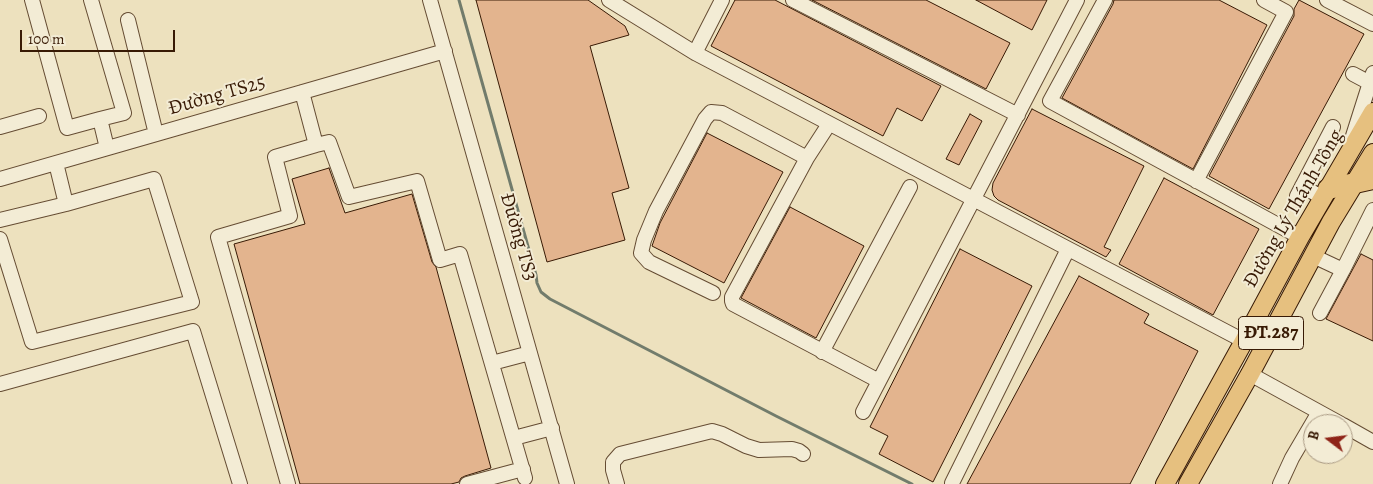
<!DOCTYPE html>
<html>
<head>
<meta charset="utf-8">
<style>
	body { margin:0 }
	#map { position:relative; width:1373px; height:484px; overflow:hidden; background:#ede1be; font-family:Alegreya,serif }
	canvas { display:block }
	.north { position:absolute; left:1303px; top:414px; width:50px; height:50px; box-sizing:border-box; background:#f3ecd5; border:1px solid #a89882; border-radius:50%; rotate:285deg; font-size:14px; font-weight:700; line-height:20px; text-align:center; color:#381a05 }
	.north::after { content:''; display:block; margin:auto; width:18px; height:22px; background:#8f2418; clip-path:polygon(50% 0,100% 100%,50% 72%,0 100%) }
	.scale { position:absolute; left:20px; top:30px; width:155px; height:22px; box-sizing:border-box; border:2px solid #381a05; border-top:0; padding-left:6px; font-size:15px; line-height:18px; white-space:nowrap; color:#381a05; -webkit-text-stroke:4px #f3ecd5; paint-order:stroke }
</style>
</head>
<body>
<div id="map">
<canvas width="1373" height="484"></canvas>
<div class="north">B</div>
<div class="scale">100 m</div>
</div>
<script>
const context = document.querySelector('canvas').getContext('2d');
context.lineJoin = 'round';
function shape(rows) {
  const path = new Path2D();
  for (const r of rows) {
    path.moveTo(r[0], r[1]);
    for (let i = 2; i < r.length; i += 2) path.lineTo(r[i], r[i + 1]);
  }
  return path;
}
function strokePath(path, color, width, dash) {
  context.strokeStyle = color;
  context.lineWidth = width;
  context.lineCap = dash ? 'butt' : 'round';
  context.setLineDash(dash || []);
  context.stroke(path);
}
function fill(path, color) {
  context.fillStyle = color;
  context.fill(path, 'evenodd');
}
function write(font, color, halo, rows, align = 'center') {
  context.font = font + ' Alegreya,serif';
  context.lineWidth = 4;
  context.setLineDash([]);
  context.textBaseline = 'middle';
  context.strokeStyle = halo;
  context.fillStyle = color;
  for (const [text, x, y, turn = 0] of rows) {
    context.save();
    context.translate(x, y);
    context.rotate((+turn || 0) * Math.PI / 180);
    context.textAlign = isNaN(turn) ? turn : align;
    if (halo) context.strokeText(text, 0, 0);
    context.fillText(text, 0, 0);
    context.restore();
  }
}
strokePath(shape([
	[459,0,536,275,537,283,541,292,550,299,776,416,912,484]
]), '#727c6c', 3);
const building = shape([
	[476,0,588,0,625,26,629,35,590,46,629,188,612,193,625,240,547,262,476,0],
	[735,0,775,0,941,86,922,121,897,108,883,136,711,46,735,0],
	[812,0,926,0,1010,43,986,89,812,0],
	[976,0,1047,0,1032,30,976,0],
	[1114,0,1219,0,1267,25,1193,169,1062,98,1113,4,1114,0],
	[1299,0,1364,34,1269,209,1209,176,1294,16,1294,9,1299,0],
	[1032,109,1144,166,1104,247,1111,250,1106,257,998,200,994,196,992,190,993,183,1032,109],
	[970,114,982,121,959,165,946,159,970,114],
	[707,133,783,172,724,283,652,246,660,223,707,133],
	[329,168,345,213,412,194,432,262,436,267,491,468,465,476,461,478,459,482,451,484,300,484,234,244,305,224,292,179,329,168],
	[1164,178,1259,229,1213,315,1119,264,1164,178],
	[790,207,864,246,816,338,741,298,790,207],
	[960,249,1032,286,933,482,879,454,888,436,870,427,960,249],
	[1361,254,1373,260,1373,341,1326,319,1361,254],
	[1079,276,1149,314,1144,323,1198,351,1130,484,967,484,1079,276]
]);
fill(building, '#e3b48e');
strokePath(building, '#381a05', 1);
const minor = shape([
	[32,0,67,128,100,119,107,148],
	[91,0,124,113,100,119],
	[430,0,567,484],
	[609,0,695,53,1244,341],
	[793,0,1018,115],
	[1105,0,1050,101,1300,237],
	[1327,0,1373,24],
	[128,20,156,134],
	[695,53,722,0],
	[1353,74,1370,83],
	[302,92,316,145,329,142,349,197,417,181,440,260,460,254,525,478],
	[829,124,807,158,732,297,732,301,733,304,879,381],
	[0,127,39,116],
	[1352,139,1373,73],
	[56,163,66,204],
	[0,179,445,51],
	[1196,181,1286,12,1264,0],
	[1302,186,1323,198],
	[1297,196,1333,127],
	[0,220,66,204,154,179,192,302,32,342,0,239],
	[1313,256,1343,270,1320,313],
	[1343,270,1373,210],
	[713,293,649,262,641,253,644,240,656,211,705,119,711,112,722,113,807,158],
	[822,352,910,187],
	[492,363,530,353],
	[1250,374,1341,424],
	[0,384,193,331,240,484],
	[863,412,1077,0],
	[1343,425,1373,442],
	[514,438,552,428],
	[952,483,1068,249],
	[288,484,218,237,290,216,275,157,316,145],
	[467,484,523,469],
	[617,484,613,470,613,462,620,454,712,431,722,434,746,446,759,450,792,449,799,451,803,454],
	[1280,484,1292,458,1319,412]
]);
const major = shape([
	[1165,484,1244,341,1300,237,1373,112],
	[1188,484,1250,374,1331,222,1373,153]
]);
const highway = shape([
	[1328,189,1373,179]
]);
strokePath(minor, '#654c33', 16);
strokePath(major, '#381a05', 20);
strokePath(highway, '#381a05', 22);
strokePath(minor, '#f3ecd5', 14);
strokePath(major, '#e6c07f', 18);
strokePath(highway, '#e6c07f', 20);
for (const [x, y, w] of [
	[1271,333,65]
]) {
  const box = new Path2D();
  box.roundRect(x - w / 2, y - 16.5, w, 33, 4);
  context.fillStyle = '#f3ecd5';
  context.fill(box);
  strokePath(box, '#381a05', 1);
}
write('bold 19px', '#381a05', null, [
	["ĐT.287",1271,333]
]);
write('20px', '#381a05', '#f3ecd5', [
	["Đường TS25",217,96,-16],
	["Đường Lý Thánh Tông",1294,209,-60],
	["Đường TS3",518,237,74]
]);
</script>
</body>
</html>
